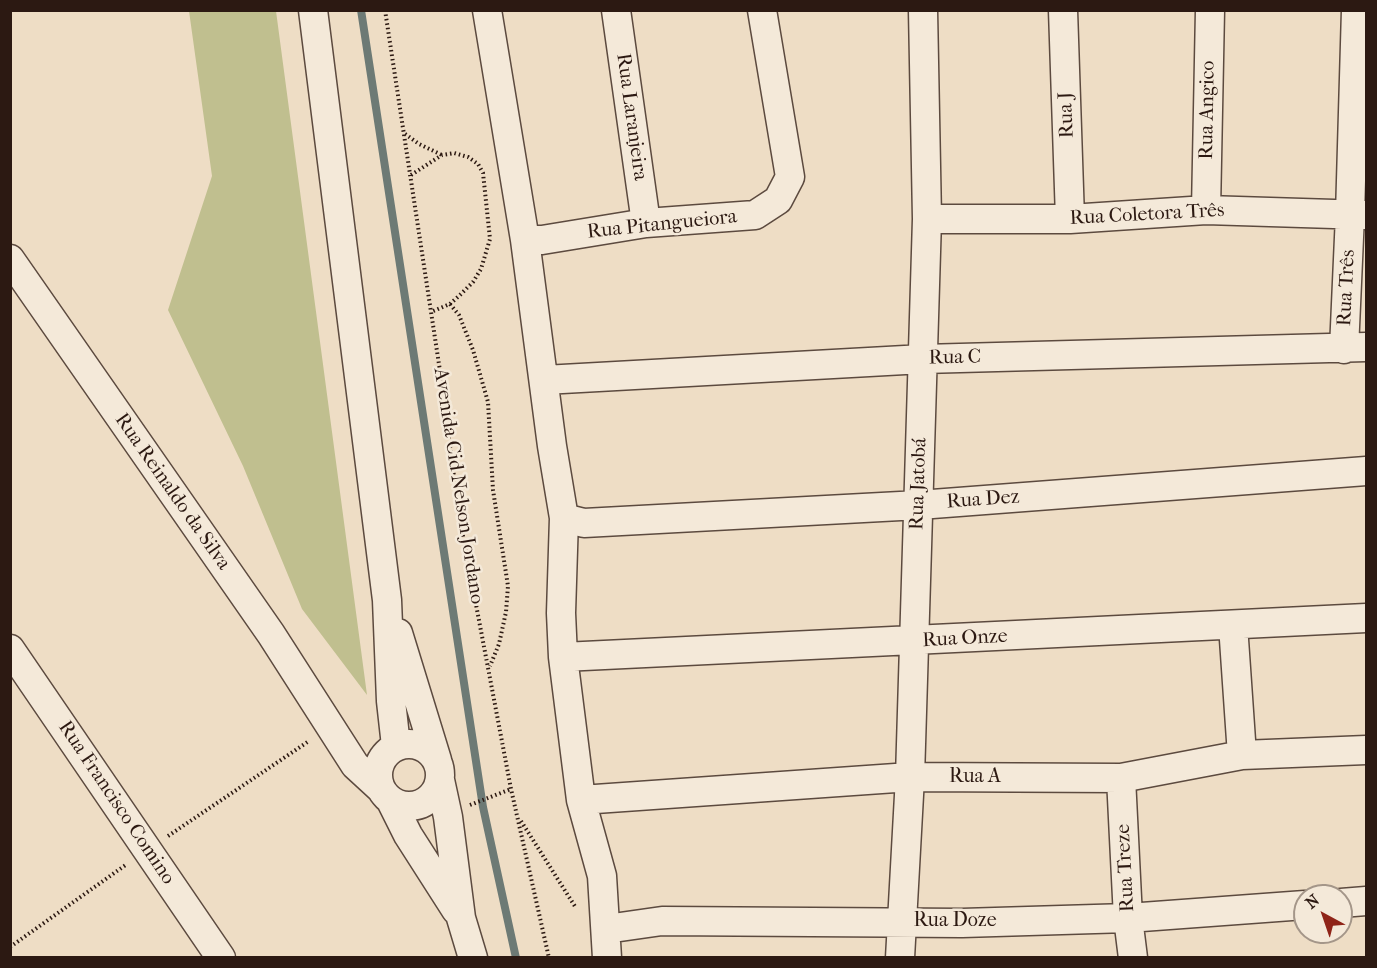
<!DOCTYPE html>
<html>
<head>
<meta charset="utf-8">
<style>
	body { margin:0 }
	#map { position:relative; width:1377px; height:968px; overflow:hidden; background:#eeddc5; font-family:"IM FELL French Canon",serif }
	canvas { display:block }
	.frame { position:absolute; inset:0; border:12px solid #2c1912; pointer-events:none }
	.north { position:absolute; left:1293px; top:884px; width:60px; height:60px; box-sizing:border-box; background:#f4e9d9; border:2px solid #a49689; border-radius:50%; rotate:320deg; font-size:16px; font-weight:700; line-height:24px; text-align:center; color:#2c1912 }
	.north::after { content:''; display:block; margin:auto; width:21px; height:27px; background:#8f2418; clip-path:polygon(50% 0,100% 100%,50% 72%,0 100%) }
</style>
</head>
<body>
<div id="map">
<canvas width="1377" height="968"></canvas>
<div class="frame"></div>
<div class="north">N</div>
</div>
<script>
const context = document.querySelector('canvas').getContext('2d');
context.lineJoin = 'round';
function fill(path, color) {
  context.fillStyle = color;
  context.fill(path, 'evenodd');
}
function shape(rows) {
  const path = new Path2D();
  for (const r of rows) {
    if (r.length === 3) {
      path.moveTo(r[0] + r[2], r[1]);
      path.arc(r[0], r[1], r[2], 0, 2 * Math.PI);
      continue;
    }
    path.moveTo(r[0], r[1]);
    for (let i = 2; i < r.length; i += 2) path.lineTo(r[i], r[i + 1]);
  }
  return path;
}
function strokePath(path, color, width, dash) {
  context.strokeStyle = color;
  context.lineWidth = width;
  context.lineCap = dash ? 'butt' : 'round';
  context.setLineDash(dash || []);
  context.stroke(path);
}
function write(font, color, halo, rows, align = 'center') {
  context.font = font + ' "IM FELL French Canon",serif';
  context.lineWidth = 5;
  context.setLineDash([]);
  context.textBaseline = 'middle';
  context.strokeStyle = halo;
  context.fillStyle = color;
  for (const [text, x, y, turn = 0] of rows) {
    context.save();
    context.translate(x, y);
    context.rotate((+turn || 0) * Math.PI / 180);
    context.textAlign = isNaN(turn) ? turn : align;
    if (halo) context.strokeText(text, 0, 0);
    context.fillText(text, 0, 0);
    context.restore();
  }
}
fill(shape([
	[189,11,276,11,367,695,302,609,243,466,168,310,212,176]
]), '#c0bf8f');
strokePath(shape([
	[361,10,483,807,516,958]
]), '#6d7a75', 8);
const minor = shape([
	[313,10,387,600,391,701,396,746],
	[487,10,525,240],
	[616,10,646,223],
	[1063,10,1070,219],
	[1206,210,1210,10],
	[927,219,1070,219,1206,210,1366,215],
	[10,259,271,634,355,765,380,788],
	[1344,349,1350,215,1356,10],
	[544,380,923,359,1366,347],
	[564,518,584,523,919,505,1366,471],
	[1233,625,1242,755],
	[398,633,437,760],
	[10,649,221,958],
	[563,657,1366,618],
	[409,775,31],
	[1121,778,1128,918,1133,958],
	[440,780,448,817,461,918,473,958],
	[581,800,910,777,1121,778,1242,755,1366,750],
	[391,801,408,835,456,910],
	[1341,903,1366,901],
	[606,929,662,921,962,923,1128,918,1305,905],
	[607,958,602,876,581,800,563,657,561,613,564,518,552,446,525,240,542,240,646,223,755,215,778,200,790,177,762,10],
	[900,958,910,777,927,219,923,10]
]);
strokePath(minor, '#5c4a3f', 31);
strokePath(shape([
	[385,10,442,384,459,515,511,789,549,958],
	[405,134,419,144,442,155],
	[411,175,442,155,454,153,468,157,478,164,483,173,490,239,481,269,473,282,459,296,450,304,431,312],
	[450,304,459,315,473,350,488,402,493,490,508,586,506,612,499,644,490,666],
	[470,805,511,789],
	[521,821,576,908],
	[168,836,309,741],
	[10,947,127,864]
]), '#2c1912', 4, [1.5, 3]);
strokePath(minor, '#f4e9d9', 28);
write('20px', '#2c1912', '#f4e9d9', [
	["Rua Angico",1208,110,-89],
	["Rua J",1067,115,-92],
	["Rua Laranjeira",631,117,82],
	["Rua Coletora Três",1147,215,-3],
	["Rua Pitangueiora",662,225,-6],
	["Rua Três",1347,288,-87],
	["Rua C",955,358,-1],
	["Rua Jatobá",919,484,-88],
	["Avenida Cid Nelson Jordano",458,486,81],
	["Rua Reinaldo da Silva",172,492,55],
	["Rua Dez",983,500,-4],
	["Rua Onze",965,639,-3],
	["Rua A",975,777],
	["Rua Francisco Comino",116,803,56],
	["Rua Treze",1126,868,-93],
	["Rua Doze",955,921]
]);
</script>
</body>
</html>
